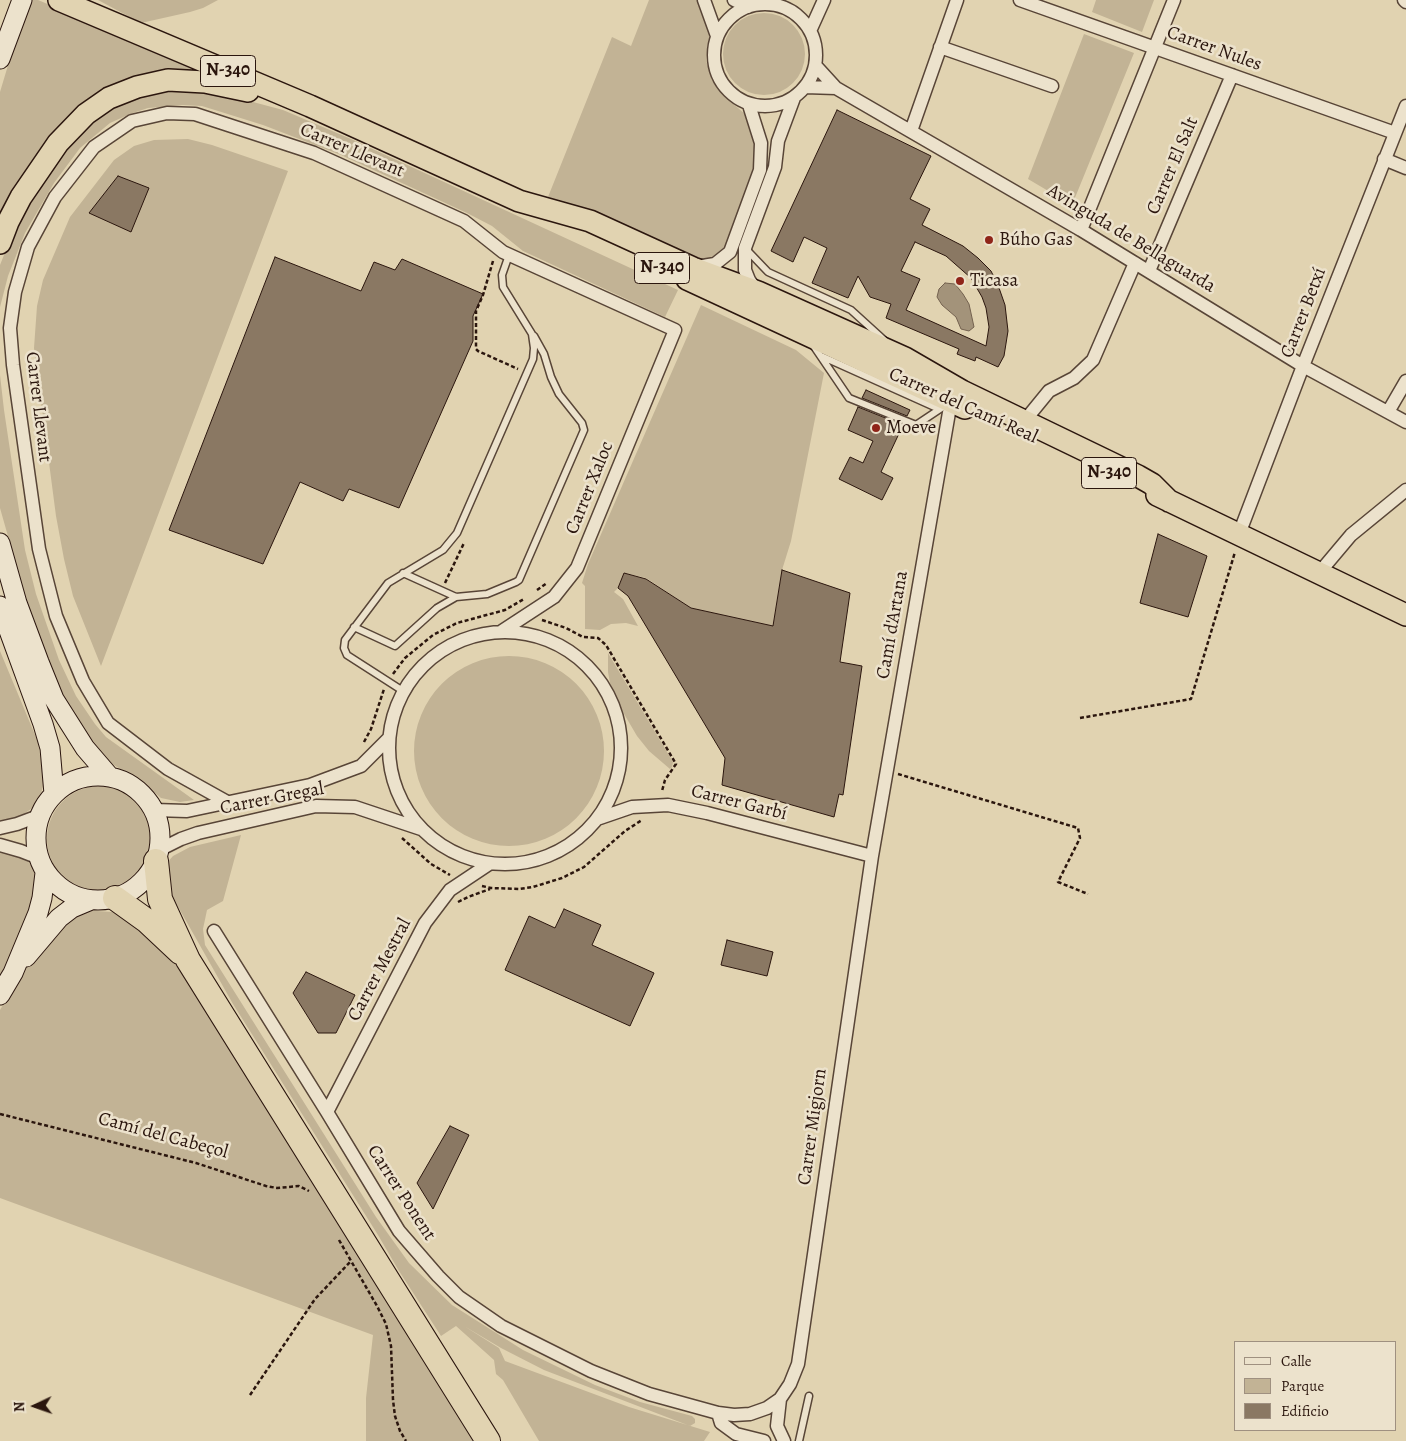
<!DOCTYPE html>
<html>
<head>
<meta charset="utf-8">
<style>
	body { margin:0 }
	#map { position:relative; width:1406px; height:1441px; overflow:hidden; background:#e1d3b1; font-family:Alegreya,serif }
	canvas { display:block }
	.legend { position:absolute; left:1234px; top:1341px; width:162px; height:90px; box-sizing:border-box; background:#ece2cc; border:1px solid #9f9080; margin:0; padding:6px 9px; list-style:none; font-size:15px; color:#2b160e }
	.legend li { display:flex; align-items:center; gap:10px; height:25px }
	.legend b { width:25px; border:1px solid #9f9080 }
	.north { position:absolute; left:10px; top:1381px; width:50px; height:50px; -webkit-text-stroke:4px #ece2cc; paint-order:stroke; rotate:267deg; font-size:14px; font-weight:700; line-height:20px; text-align:center; color:#2b160e }
	.north::after { content:''; display:block; margin:auto; width:18px; height:22px; background:#2b160e; clip-path:polygon(50% 0,100% 100%,50% 72%,0 100%) }
</style>
</head>
<body>
<div id="map">
<canvas width="1406" height="1441"></canvas>
<ul class="legend">
<li><b style="height:6px;background:#ece2cc"></b>Calle</li>
<li><b style="height:14px;background:#c2b395"></b>Parque</li>
<li><b style="height:14px;background:#8a7863"></b>Edificio</li>
</ul>
<div class="north">N</div>
</div>
<script>
const context = document.querySelector('canvas').getContext('2d');
context.lineJoin = 'round';
function fill(path, color) {
  context.fillStyle = color;
  context.fill(path, 'evenodd');
}
function shape(rows) {
  const path = new Path2D();
  for (const r of rows) {
    if (r.length === 3) {
      path.moveTo(r[0] + r[2], r[1]);
      path.arc(r[0], r[1], r[2], 0, 2 * Math.PI);
      continue;
    }
    path.moveTo(r[0], r[1]);
    for (let i = 2; i < r.length; i += 2) path.lineTo(r[i], r[i + 1]);
  }
  return path;
}
function strokePath(path, color, width, dash) {
  context.strokeStyle = color;
  context.lineWidth = width;
  context.lineCap = dash ? 'butt' : 'round';
  context.setLineDash(dash || []);
  context.stroke(path);
}
function write(font, color, halo, rows, align = 'center') {
  context.font = font + ' Alegreya,serif';
  context.lineWidth = 5;
  context.setLineDash([]);
  context.textBaseline = 'middle';
  context.strokeStyle = halo;
  context.fillStyle = color;
  for (const [text, x, y, turn = 0] of rows) {
    context.save();
    context.translate(x, y);
    context.rotate((+turn || 0) * Math.PI / 180);
    context.textAlign = isNaN(turn) ? turn : align;
    if (halo) context.strokeText(text, 0, 0);
    context.fillText(text, 0, 0);
    context.restore();
  }
}
fill(shape([
	[32,0,38,0,224,78,104,93,0,229,0,92,9,62],
	[98,0,218,0,203,8,190,12,141,23],
	[649,0,699,0,709,28,709,38,706,60,712,80,724,96,745,114,757,138,755,176,723,252,716,258,694,261,548,197,612,37,631,46],
	[1096,0,1154,0,1142,32,1092,12],
	[764,54,41],
	[1084,34,1134,53,1072,205,1028,179],
	[177,88,223,94,283,110,351,139,678,290,665,317,523,251,492,226,467,213,341,155,263,125,202,106,183,105,148,108,130,114,110,123,80,148,54,183,25,233,8,276,0,307,0,265,8,245,25,207,75,134,124,99],
	[188,139,212,145,288,171,101,666,73,596,64,559,56,516,34,348,37,306,43,280,70,217,114,160,134,146,154,140],
	[701,305,796,350,824,373,791,541,782,570,773,626,691,608,646,578,624,573,618,588,614,592,623,599,638,626,626,623,611,624,600,630,585,629,585,586,582,583,588,564],
	[0,375,4,410,25,550,36,594,59,660,76,696,95,724,106,737,194,800,180,802,161,798,139,780,112,764,93,746,58,689,34,628,0,508],
	[0,651,38,742,44,782,40,798,31,809,18,818,0,823],
	[608,653,673,762,672,767,670,769,649,751,637,736,620,707,610,683,608,672],
	[509,751,95],
	[100,839,53],
	[241,835,223,901,207,910,203,929,205,945,376,1217,409,1263,452,1305,523,1350,595,1385,640,1402,692,1416,695,1419,695,1423,690,1426,544,1370,501,1348,464,1326,499,1348,505,1361,629,1407,710,1432,704,1441,539,1441,503,1380,496,1374,494,1360,456,1326,441,1336,399,1271,378,1235,233,1004,172,896,165,865,173,856,190,847],
	[0,850,7,851,28,861,35,870,38,885,37,897,0,982],
	[82,910,112,912,125,915,167,950,474,1441,366,1441,366,1398,373,1335,0,1198,0,1010,29,961,41,947]
]), '#c2b395');
const water = shape([
	[945,283,955,284,963,294,969,304,974,327,969,331,961,329,956,317,942,305,937,297,939,289,945,283]
]);
fill(water, '#a3937a');
strokePath(water, '#73614f', 1);
const building = shape([
	[837,110,931,156,910,199,930,209,922,225,963,246,978,258,991,271,998,285,1005,305,1008,331,1004,356,998,367,976,357,975,361,957,354,959,349,886,318,891,304,870,297,858,276,848,298,812,283,827,248,804,237,793,262,771,251,837,110],
	[915,242,946,256,971,278,982,297,986,308,989,327,986,346,906,310,920,279,901,271,915,242],
	[118,176,149,188,131,232,89,213,118,176],
	[275,257,361,291,374,262,395,270,402,259,483,294,473,316,473,341,399,508,349,489,343,501,300,482,263,564,169,530,275,257],
	[866,390,910,410,907,416,862,398,866,390],
	[858,407,903,425,881,472,893,478,882,500,839,479,850,457,863,463,873,441,848,430,858,407],
	[1158,534,1207,556,1188,617,1140,603,1158,534],
	[782,570,850,593,840,662,862,666,843,795,839,794,834,817,722,785,725,758,628,596,618,588,624,573,646,579,691,608,773,626,782,570],
	[564,909,601,925,592,945,654,973,630,1026,505,970,529,916,555,928,564,909],
	[727,940,773,952,767,976,721,965,727,940],
	[306,972,355,995,336,1033,318,1033,293,993,306,972],
	[450,1126,469,1135,433,1209,417,1183,450,1126]
]);
fill(building, '#8a7863');
strokePath(building, '#2b160e', 1);
const service = shape([
	[746,249,768,272,851,310,884,340],
	[813,345,849,398,916,425,946,405],
	[821,356,939,409],
	[403,573,456,597,487,594,516,582,519,580,584,430,582,423,559,394,551,377,544,354,534,336],
	[354,627,395,646,437,608,456,597],
	[403,691,347,655,344,648,345,640,388,583,443,550,457,533,533,359,534,348,532,334,503,287,502,275,509,255],
	[799,1441,809,1396]
]);
const minor = shape([
	[704,0,717,36],
	[734,0,748,7],
	[1020,0,1395,133],
	[1404,0,1406,2],
	[765,55,51],
	[810,31,824,0],
	[940,47,1052,86],
	[805,87,836,88,815,65],
	[836,88,1081,230,1303,366,1406,422],
	[911,131,957,0],
	[1384,159,1406,168],
	[1081,230,1174,0],
	[696,267,715,264,730,252,760,170,761,143,749,105],
	[1149,271,1232,75],
	[756,290,749,280,745,270,745,248,775,167,778,141,794,98],
	[1388,412,1406,381],
	[1031,413,1049,391,1074,378,1093,360,1135,263],
	[1239,534,1303,366,1406,106],
	[1319,573,1351,535,1406,490],
	[505,748,116],
	[229,803,168,769,108,723,83,681,56,616,39,549,13,365,10,328,15,292,28,247,55,197,94,147,132,121,167,113,195,114,314,153,464,221,503,252,675,330,577,568,554,597,502,631],
	[154,810,187,811,310,785,361,766,389,738],
	[597,819,632,807,668,805,707,813,872,856],
	[0,828,17,824,41,815],
	[0,845,21,851,39,858],
	[159,850,181,839,198,833,316,806,355,807,421,829],
	[214,931,327,1112,399,1231,438,1276,459,1297,501,1326,591,1371,649,1394,718,1413,734,1415,750,1414,767,1408,780,1399,790,1384,798,1364,872,856,951,401],
	[327,1112,425,923,450,890,489,864],
	[780,1399,777,1426,784,1441],
	[718,1413,721,1423,736,1434,764,1441]
]);
const secondary = shape([
	[0,59,22,0],
	[0,543,17,603,39,662,54,699,85,748,110,777],
	[0,606,43,724,50,748,54,794],
	[98,838,62],
	[26,957,59,918,72,908,91,900],
	[0,995,13,973,38,913,42,898,45,873]
]);
const trunk = shape([
	[59,0,310,106,519,201,590,221,693,268,758,292,905,358,962,391,1138,476,1152,484,1169,501],
	[0,243,8,222,21,197,58,143,86,114,109,98,137,87,168,80,205,82,248,91],
	[687,279,965,408],
	[1157,495,1406,615]
]);
const motorway = shape([
	[156,861,160,899,188,960,488,1441],
	[115,898,147,921,180,952]
]);
strokePath(service, '#584537', 9);
strokePath(minor, '#584537', 15);
strokePath(secondary, '#2b160e', 21);
strokePath(trunk, '#2b160e', 24);
strokePath(motorway, '#2b160e', 26);
strokePath(shape([
	[493,261,483,295,476,311,476,349,478,351,518,369],
	[445,583,464,543],
	[537,590,547,583],
	[542,620,566,628,583,637,598,638,606,645,676,764,665,780,662,791],
	[393,674,405,658,433,635,457,623,505,610,524,599],
	[1080,718,1191,699,1235,552],
	[364,742,371,729,384,689],
	[898,774,1078,828,1080,838,1058,882,1088,894],
	[402,838,431,864,450,875],
	[482,886,491,888,519,889,533,887,562,878,584,867,625,831,642,820],
	[458,902,468,897,490,889],
	[0,1114,196,1163,266,1186,277,1188,299,1186,309,1191],
	[339,1240,377,1306,386,1324,391,1346,393,1400,395,1416,400,1431,406,1441],
	[250,1395,315,1299,351,1261]
]), '#2b160e', 2.5, [4, 2.5]);
strokePath(service, '#ece2cc', 6);
strokePath(minor, '#ece2cc', 12);
strokePath(secondary, '#ece2cc', 19);
strokePath(trunk, '#e1d3b1', 21);
strokePath(motorway, '#e1d3b1', 24);
for (const [x, y, r, color] of [
	[989,240,5,"#8f2418"],
	[960,281,5,"#8f2418"],
	[876,428,5,"#8f2418"]
]) {
  const dot = new Path2D();
  dot.arc(x, y, r, 0, 2 * Math.PI);
  context.fillStyle = color;
  context.fill(dot);
  strokePath(dot, '#ece2cc', 2);
}
for (const [x, y, w] of [
	[228,71,55],
	[662,268,55],
	[1109,473,55]
]) {
  const box = new Path2D();
  box.roundRect(x - w / 2, y - 15.5, w, 31, 4);
  context.fillStyle = '#ece2cc';
  context.fill(box);
  strokePath(box, '#2b160e', 1);
}
write('bold 18px', '#2b160e', null, [
	["N-340",228,71],
	["N-340",662,268],
	["N-340",1109,473]
]);
write('19px', '#2b160e', '#ece2cc', [
	["Carrer Nules",1214,49,20],
	["Carrer Llevant",352,151,23],
	["Carrer El Salt",1173,166,-67],
	["Avinguda de Bellaguarda",1131,239,31],
	["Carrer Betxí",1304,313,-69],
	["Carrer del Camí Real",963,406,24],
	["Carrer Llevant",38,407,83],
	["Carrer Xaloc",590,488,-68],
	["Camí d'Artana",893,625,-80],
	["Carrer Gregal",272,799,-11],
	["Carrer Garbí",739,803,14],
	["Carrer Mestral",380,970,-62],
	["Carrer Migjorn",813,1127,-82],
	["Camí del Cabeçol",163,1136,15],
	["Carrer Ponent",401,1193,57]
]);
write('19px', '#2b160e', '#ece2cc', [
	["Búho Gas",999,240],
	["Ticasa",970,281],
	["Moeve",886,428]
], 'left');
</script>
</body>
</html>
